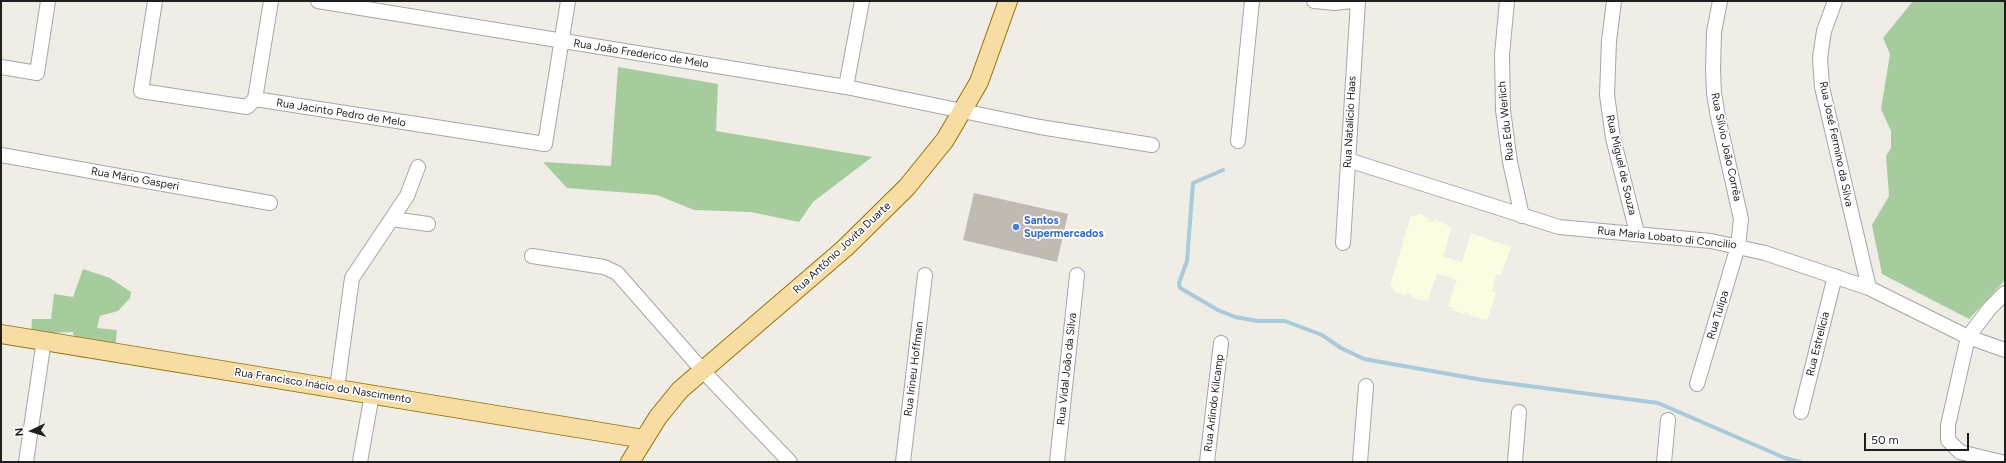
<!DOCTYPE html>
<html>
<head>
<meta charset="utf-8">
<style>
	body { margin:0 }
	#map { position:relative; width:2006px; height:463px; overflow:hidden; background:#efede6; font-family:Figtree,sans-serif }
	canvas { display:block }
	.frame { position:absolute; inset:0; border:2px solid #1f1f1f; pointer-events:none }
	.north { position:absolute; left:12px; top:411px; width:40px; height:40px; -webkit-text-stroke:3px #fff; paint-order:stroke; rotate:266deg; font-size:11px; font-weight:700; line-height:16px; text-align:center; color:#1f1f1f }
	.north::after { content:''; display:block; margin:auto; width:14px; height:18px; background:#1f1f1f; clip-path:polygon(50% 0,100% 100%,50% 72%,0 100%) }
	.scale { position:absolute; left:1864px; top:433px; width:105px; height:18px; box-sizing:border-box; border:2px solid #1f1f1f; border-top:0; padding-left:5px; font-size:12px; line-height:14px; white-space:nowrap; color:#1f1f1f; -webkit-text-stroke:3px #fff; paint-order:stroke }
</style>
</head>
<body>
<div id="map">
<canvas width="2006" height="463"></canvas>
<div class="frame"></div>
<div class="north">N</div>
<div class="scale">50 m</div>
</div>
<script>
const context = document.querySelector('canvas').getContext('2d');
context.lineJoin = 'round';
function fill(path, color) {
  context.fillStyle = color;
  context.fill(path, 'evenodd');
}
function shape(rows) {
  const path = new Path2D();
  for (const r of rows) {
    path.moveTo(r[0], r[1]);
    for (let i = 2; i < r.length; i += 2) path.lineTo(r[i], r[i + 1]);
  }
  return path;
}
function strokePath(path, color, width, dash) {
  context.strokeStyle = color;
  context.lineWidth = width;
  context.lineCap = dash ? 'butt' : 'round';
  context.setLineDash(dash || []);
  context.stroke(path);
}
function write(font, color, halo, rows, align = 'center') {
  context.font = font + ' Figtree,sans-serif';
  context.lineWidth = 3.5;
  context.setLineDash([]);
  context.textBaseline = 'middle';
  context.strokeStyle = halo;
  context.fillStyle = color;
  for (const [text, x, y, turn = 0] of rows) {
    context.save();
    context.translate(x, y);
    context.rotate((+turn || 0) * Math.PI / 180);
    context.textAlign = isNaN(turn) ? turn : align;
    if (halo) context.strokeText(text, 0, 0);
    context.fillText(text, 0, 0);
    context.restore();
  }
}
fill(shape([
	[1418,213,1429,218,1428,221,1433,222,1434,219,1451,227,1444,256,1442,256,1462,262,1471,233,1511,247,1501,275,1496,274,1492,291,1496,293,1487,320,1470,316,1470,314,1465,312,1464,314,1452,310,1453,308,1448,306,1457,280,1437,273,1428,300,1423,299,1423,301,1411,297,1411,294,1406,293,1406,295,1394,292,1394,288,1390,286,1411,216,1417,216]
]), '#fafde1');
fill(shape([
	[1913,1,2005,1,2005,280,1969,319,1882,274,1872,225,1889,196,1886,156,1891,148,1891,131,1881,109,1890,54,1883,38],
	[618,67,718,84,716,131,872,157,813,202,799,222,751,212,694,210,657,195,567,188,543,162,611,166],
	[83,269,110,278,131,292,130,298,118,311,100,316,97,328,117,330,114,360,77,357,73,332,31,334,32,319,51,319,54,294,73,297]
]), '#a6cc9d');
strokePath(shape([
	[1223,170,1193,183,1187,261,1179,283,1180,288,1218,310,1235,317,1257,321,1285,321,1322,335,1341,348,1364,359,1483,380,1658,403,1785,458,1800,462]
]), '#a9cadb', 4);
fill(shape([
	[974,193,1068,214,1057,262,963,240]
]), '#c0bab3');
const minor = shape([
	[155,1,141,91,247,107,255,99,545,144,568,1],
	[318,1,846,87,1040,127,1152,145],
	[1314,1,1335,3,1351,1],
	[1507,1,1502,55,1503,110,1510,162,1522,216],
	[1614,1,1609,41,1607,95,1613,138,1637,233],
	[1835,1,1824,31,1820,58,1822,87,1869,288],
	[1,67,37,73,48,1],
	[846,87,862,1],
	[255,99,271,1],
	[1238,141,1252,1],
	[1,155,270,203],
	[1348,160,1559,227,1711,241,1765,253,1869,288,1968,337,1990,308,2005,293],
	[392,219,428,224],
	[1343,243,1358,1],
	[532,256,604,267,617,273,703,371,790,462],
	[1697,384,1738,246,1741,219,1718,117,1714,93,1713,70,1714,32,1720,1],
	[337,388,352,278,407,196,418,167],
	[1801,412,1835,276],
	[26,462,44,340],
	[360,462,372,394],
	[903,462,925,275],
	[1057,462,1077,275],
	[1207,462,1221,343],
	[1360,462,1366,386],
	[1515,462,1519,412],
	[1664,462,1668,420],
	[2001,462,1960,452,1948,440,1948,425,1968,337,2005,350]
]);
const major = shape([
	[1,334,644,439],
	[630,462,658,417,680,390,845,248,907,187,945,140,979,82,1008,1]
]);
strokePath(minor, '#a6a6a6', 16);
strokePath(major, '#927408', 20);
strokePath(minor, '#fff', 14);
strokePath(major, '#f7dca4', 18);
for (const [x, y, r, color] of [
	[1016,227,4,"#3f7fe0"]
]) {
  const dot = new Path2D();
  dot.arc(x, y, r, 0, 2 * Math.PI);
  context.fillStyle = color;
  context.fill(dot);
  strokePath(dot, '#fff', 1.5);
}
write('11px', '#1f1f1f', '#fff', [
	["Rua João Frederico de Melo",641,54,9],
	["Rua Jacinto Pedro de Melo",341,113,9],
	["Rua Edu Werlich",1506,121,-96],
	["Rua Natalício Haas",1350,122,-87],
	["Rua José Fermino da Silva",1836,144,78],
	["Rua Sílvio João Corrêa",1726,147,78],
	["Rua Miguel de Souza",1621,165,77],
	["Rua Mário Gasperi",135,179,10],
	["Rua Maria Lobato di Concilio",1667,238,6],
	["Rua Antônio Jovita Duarte",842,248,-43],
	["Rua Tulipa",1718,315,-73],
	["Rua Estrelícia",1818,344,-76],
	["Rua Irineu Hoffman",914,369,-83],
	["Rua Vidal João da Silva",1067,369,-84],
	["Rua Francisco Inácio do Nascimento",323,386,9],
	["Rua Arlindo Kilcamp",1214,403,-83]
]);
write('bold 11px', '#366cbe', '#fff', [
	["Santos",1024,221],
	["Supermercados",1024,234]
], 'left');
</script>
</body>
</html>
